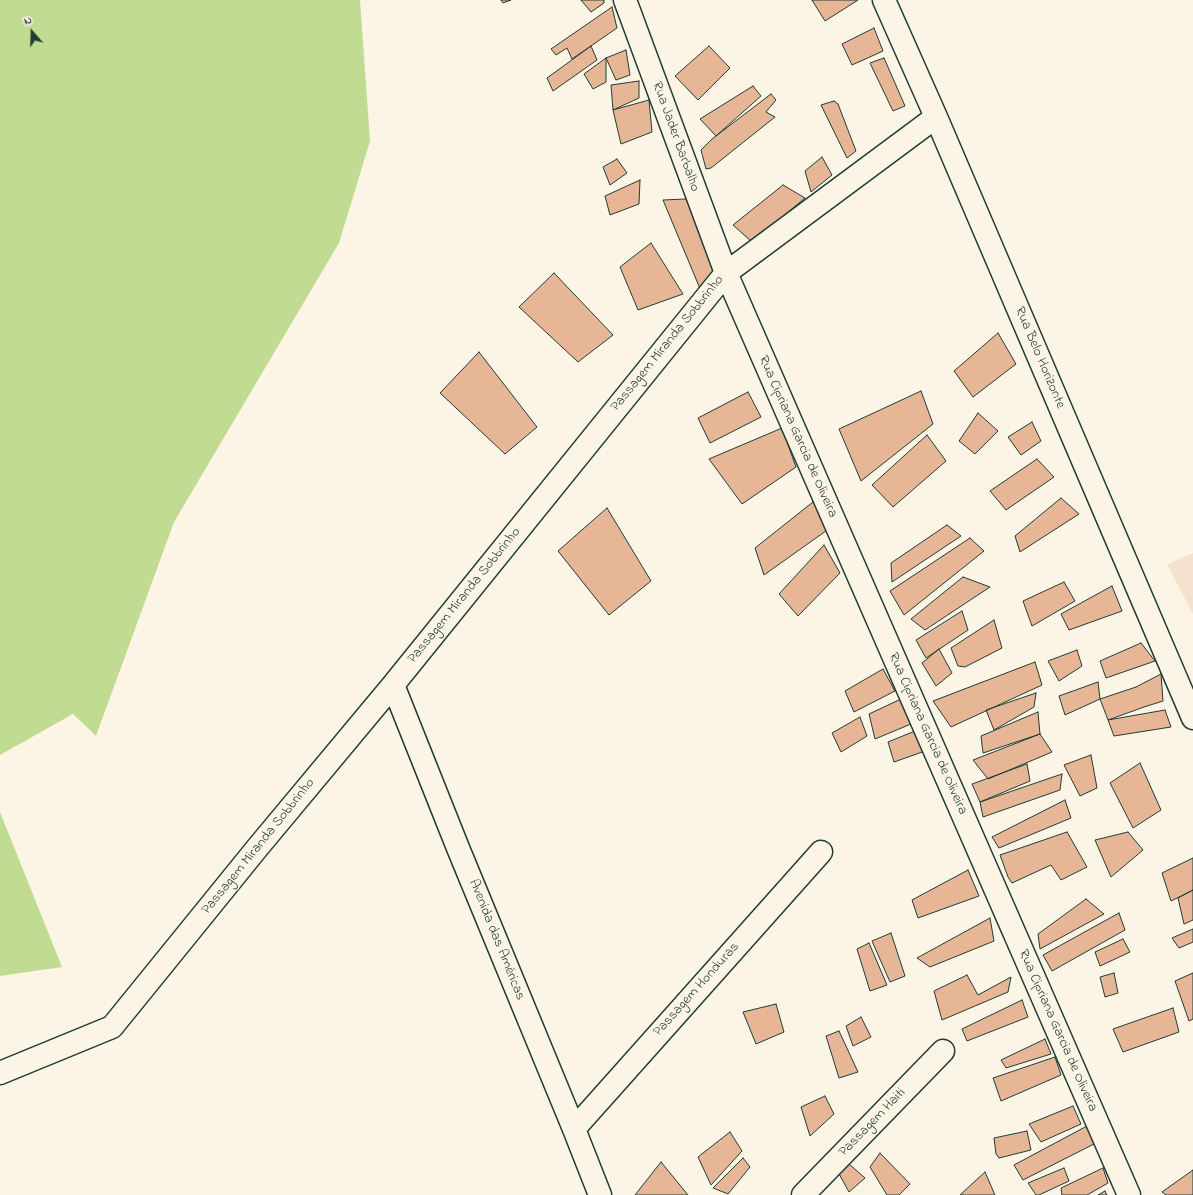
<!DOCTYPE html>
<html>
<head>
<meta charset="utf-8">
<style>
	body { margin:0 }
	#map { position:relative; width:1193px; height:1195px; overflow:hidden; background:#fcf5e5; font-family:"Indie Flower",sans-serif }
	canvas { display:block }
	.north { position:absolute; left:12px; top:12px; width:40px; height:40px; -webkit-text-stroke:3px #fcf5e5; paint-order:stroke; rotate:340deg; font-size:11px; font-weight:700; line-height:16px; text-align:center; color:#1f3d34 }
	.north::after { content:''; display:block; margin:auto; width:14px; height:18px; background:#1f3d34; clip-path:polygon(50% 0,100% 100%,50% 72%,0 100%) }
</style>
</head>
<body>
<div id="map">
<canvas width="1193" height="1195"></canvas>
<div class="north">N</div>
</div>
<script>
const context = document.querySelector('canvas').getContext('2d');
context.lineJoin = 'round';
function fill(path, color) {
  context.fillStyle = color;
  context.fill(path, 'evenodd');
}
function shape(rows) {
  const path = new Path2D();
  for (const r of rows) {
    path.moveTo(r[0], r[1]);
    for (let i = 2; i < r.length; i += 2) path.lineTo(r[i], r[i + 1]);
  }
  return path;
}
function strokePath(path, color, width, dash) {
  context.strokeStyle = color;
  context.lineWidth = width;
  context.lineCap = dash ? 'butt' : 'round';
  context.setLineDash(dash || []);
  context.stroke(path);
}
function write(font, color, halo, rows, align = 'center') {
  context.font = font + ' "Indie Flower",sans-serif';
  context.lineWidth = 3;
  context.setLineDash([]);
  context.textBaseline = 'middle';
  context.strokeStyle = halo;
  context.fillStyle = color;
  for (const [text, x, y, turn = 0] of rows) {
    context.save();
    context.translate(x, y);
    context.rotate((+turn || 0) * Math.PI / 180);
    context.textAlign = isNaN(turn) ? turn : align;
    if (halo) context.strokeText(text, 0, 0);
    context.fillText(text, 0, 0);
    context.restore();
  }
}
fill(shape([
	[1193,553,1193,614,1167,564]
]), '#f5e2ce');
fill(shape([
	[0,0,360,0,370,141,339,243,174,522,96,736,73,714,0,755],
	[0,812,62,967,0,976]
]), '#c2db92');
const building = shape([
	[501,0,511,0,503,3,501,0],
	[581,0,604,0,604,3,591,12,581,0],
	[812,0,858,0,825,21,812,0],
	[612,7,617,28,572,59,567,48,556,55,551,49,612,7],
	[874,28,883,51,852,65,842,44,874,28],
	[591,46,597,60,553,91,547,78,591,46],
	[709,46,730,68,698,100,675,76,709,46],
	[626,50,630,75,616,80,606,58,626,50],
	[606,58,606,82,593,89,584,74,606,58],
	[884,58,905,106,893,111,870,63,884,58],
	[639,81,639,98,613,110,611,85,639,81],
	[753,86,761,96,716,136,700,119,753,86],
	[771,94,776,100,766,112,775,117,711,168,706,169,701,150,712,139,771,94],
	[649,100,652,132,621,144,613,110,649,100],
	[834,101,838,104,856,151,847,158,821,105,834,101],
	[822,157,832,175,811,192,805,171,822,157],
	[617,159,627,173,610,185,603,167,617,159],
	[640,180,639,204,610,215,605,196,640,180],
	[783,185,805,198,752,242,733,225,783,185],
	[686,199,720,273,701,291,663,200,686,199],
	[651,243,683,294,638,310,620,267,651,243],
	[554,273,613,335,578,362,519,307,554,273],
	[998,333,1016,364,973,397,954,371,998,333],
	[479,352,537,427,505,454,440,393,479,352],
	[921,391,933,424,861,481,839,429,921,391],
	[748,392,761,417,710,443,698,418,748,392],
	[978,413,998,431,975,454,959,441,978,413],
	[1032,422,1041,441,1021,455,1008,437,1032,422],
	[782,428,796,467,742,504,709,459,782,428],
	[927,435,946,461,893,507,872,485,927,435],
	[1037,459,1054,477,1006,510,990,491,1037,459],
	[1061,498,1079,514,1020,552,1015,536,1061,498],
	[813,502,830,528,764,575,755,548,813,502],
	[607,508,651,581,609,615,558,551,607,508],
	[947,525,961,536,892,582,891,563,947,525],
	[970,538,984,551,904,615,890,591,970,538],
	[824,545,840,573,798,616,779,594,824,545],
	[963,577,990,587,925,630,911,619,963,577],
	[1064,582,1075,601,1032,626,1023,601,1064,582],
	[1112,586,1122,611,1069,630,1061,614,1112,586],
	[962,611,968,630,926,658,916,640,962,611],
	[994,620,1002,648,965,667,958,666,951,648,994,620],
	[1141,643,1155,661,1106,678,1100,661,1141,643],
	[939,649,952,673,936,686,922,663,939,649],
	[1077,650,1082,666,1059,681,1048,661,1077,650],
	[1035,662,1042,685,951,727,933,701,1035,662],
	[883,669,895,691,854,712,845,691,883,669],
	[1161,674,1163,701,1144,707,1108,720,1100,699,1136,687,1161,674],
	[1098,682,1100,699,1065,715,1059,696,1098,682],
	[1036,693,1034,707,994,730,986,710,1036,693],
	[901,699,911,724,875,739,869,714,901,699],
	[1165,710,1171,727,1114,736,1108,720,1165,710],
	[1038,712,1040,734,983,753,981,736,1038,712],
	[860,717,867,736,841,752,832,733,860,717],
	[915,731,925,751,894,762,888,742,915,731],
	[1040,734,1052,752,988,779,973,760,1040,734],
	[1091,755,1097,788,1080,796,1064,765,1091,755],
	[1140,763,1161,810,1133,828,1110,783,1140,763],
	[1027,764,1030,781,980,802,972,784,1027,764],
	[1062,774,1060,790,983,817,980,802,1062,774],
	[1065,800,1071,818,999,848,992,837,1065,800],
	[1067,832,1087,867,1061,880,1051,865,1012,883,1008,877,1000,855,1067,832],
	[1128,832,1143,850,1111,877,1095,840,1128,832],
	[1193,858,1193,890,1171,901,1162,873,1193,858],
	[968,870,979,896,918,918,912,900,968,870],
	[1193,890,1193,920,1184,924,1178,898,1193,890],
	[1086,899,1104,914,1040,949,1038,934,1086,899],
	[1119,913,1125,930,1052,971,1043,955,1119,913],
	[990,918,994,941,930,967,917,958,990,918],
	[1193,929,1193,942,1179,948,1172,938,1193,929],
	[891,933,905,976,890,982,872,941,891,933],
	[1123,939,1130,952,1100,966,1095,952,1123,939],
	[869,943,887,985,870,991,857,949,869,943],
	[1114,973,1118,993,1105,997,1100,977,1114,973],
	[1193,973,1193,1019,1189,1021,1175,981,1193,973],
	[967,975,978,995,1011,977,1008,992,942,1020,934,991,967,975],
	[1022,1000,1028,1017,967,1041,962,1029,1022,1000],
	[776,1004,784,1032,756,1044,743,1012,776,1004],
	[1173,1008,1179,1032,1123,1052,1113,1029,1173,1008],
	[861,1017,871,1037,853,1046,846,1026,861,1017],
	[839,1031,858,1072,839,1078,826,1036,839,1031],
	[1045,1039,1051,1054,1006,1068,1001,1060,1045,1039],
	[1055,1057,1061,1075,1001,1101,993,1078,1055,1057],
	[825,1096,834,1114,810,1136,801,1107,825,1096],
	[1073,1106,1081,1124,1041,1142,1029,1124,1073,1106],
	[1087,1126,1094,1144,1023,1180,1014,1165,1087,1126],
	[1027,1131,1031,1150,999,1158,996,1154,994,1138,1027,1131],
	[730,1132,742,1151,711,1185,698,1157,730,1132],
	[880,1153,910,1184,899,1195,887,1195,870,1167,880,1153],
	[743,1158,750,1167,728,1194,713,1188,743,1158],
	[661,1162,688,1195,635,1195,661,1162],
	[848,1163,865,1178,849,1192,838,1172,848,1163],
	[1064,1168,1069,1181,1039,1195,1036,1195,1028,1183,1064,1168],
	[1103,1168,1108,1183,1087,1195,1062,1195,1061,1188,1103,1168],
	[1193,1170,1193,1195,1166,1195,1162,1192,1193,1170],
	[985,1172,995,1195,960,1195,985,1172],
	[1105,1191,1107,1195,1098,1195,1105,1191]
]);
fill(building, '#e6b697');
strokePath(building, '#1f3d34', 1);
const minor = shape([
	[625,0,726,273,1129,1195],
	[884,0,936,117,1193,718],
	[393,685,458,848,574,1129,600,1195],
	[0,1073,112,1027,258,847,393,685,726,273,936,117],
	[574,1129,821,852],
	[803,1195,943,1051]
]);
strokePath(minor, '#1f3d34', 25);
strokePath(minor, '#fcf5e5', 22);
write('14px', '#1f3d34', '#fcf5e5', [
	["Rua Jader Barbalho",675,137,70],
	["Passagem Miranda Sobbrinho",668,344,-51],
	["Rua Belo Horizonte",1039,358,67],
	["Rua Cipriana Garcia de Oliveira",797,437,66],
	["Passagem Miranda Sobbrinho",465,596,-51],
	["Rua Cipriana Garcia de Oliveira",927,734,66],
	["Passagem Miranda Sobbrinho",259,847,-51],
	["Avenida das Américas",496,940,68],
	["Passagem Honduras",697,990,-48],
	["Rua Cipriana Garcia de Oliveira",1057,1031,66],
	["Passagem Haiti",873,1123,-46]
]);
</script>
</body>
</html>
